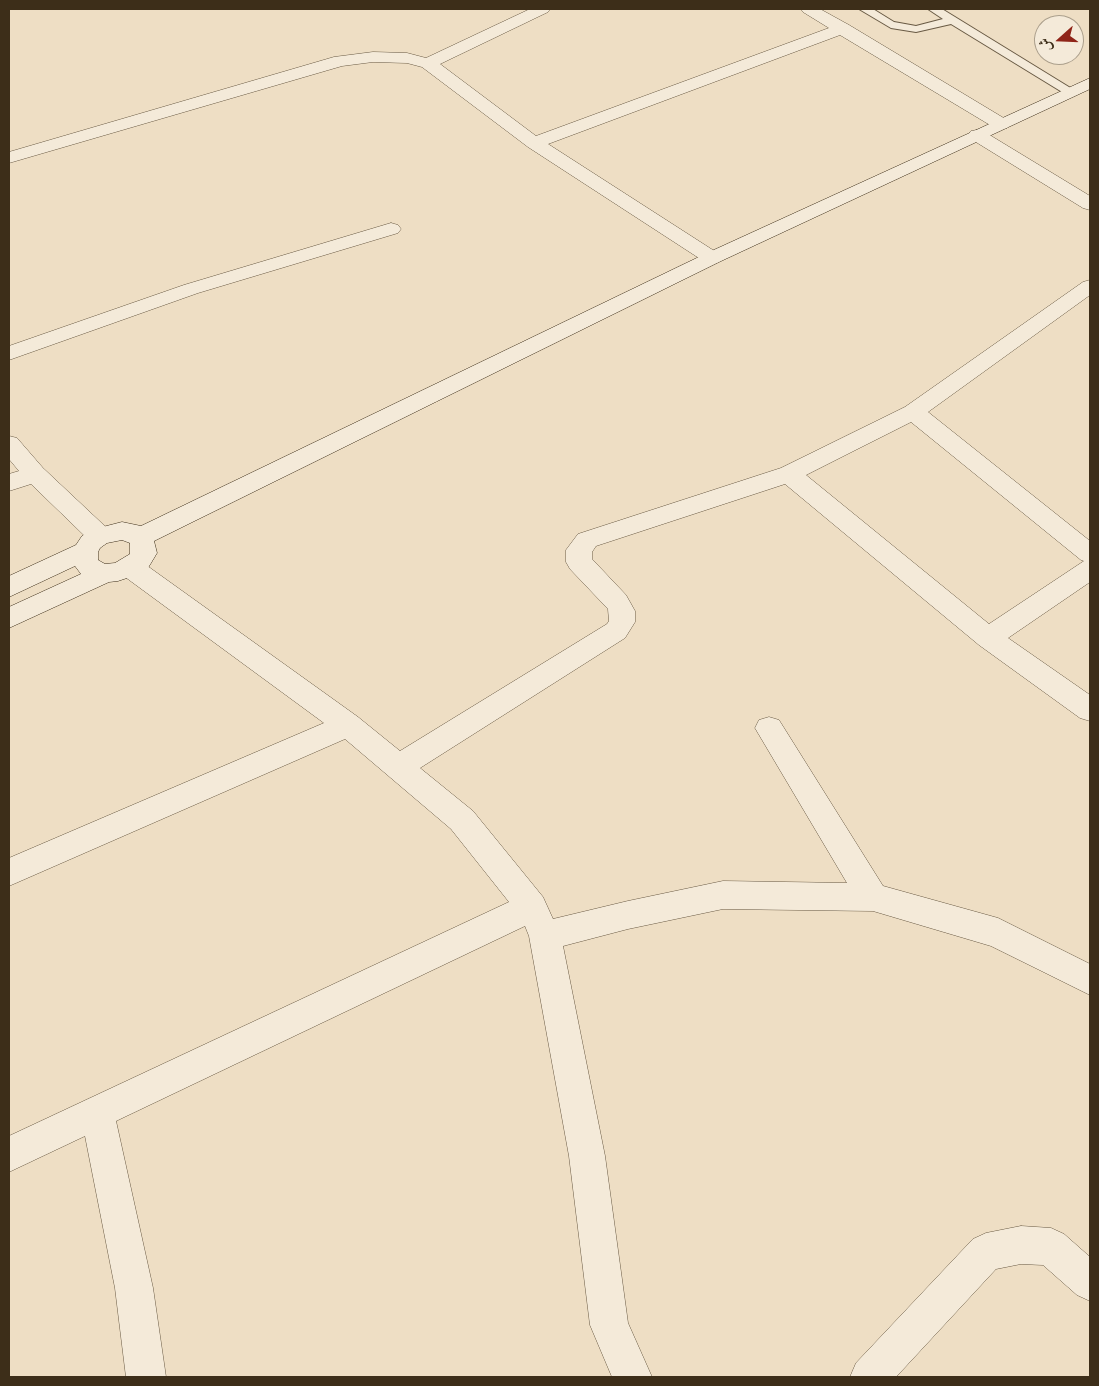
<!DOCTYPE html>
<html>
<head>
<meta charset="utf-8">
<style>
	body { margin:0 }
	#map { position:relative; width:1099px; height:1386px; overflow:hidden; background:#eedec4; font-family:"IM FELL English",Amiri,serif }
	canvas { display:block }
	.frame { position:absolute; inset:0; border:10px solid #3d2e19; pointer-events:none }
	.north { position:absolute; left:1034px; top:15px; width:50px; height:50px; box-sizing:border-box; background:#f4ead9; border:1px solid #ab9f8c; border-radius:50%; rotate:250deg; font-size:14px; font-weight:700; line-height:20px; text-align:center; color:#3d2e19 }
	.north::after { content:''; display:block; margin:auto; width:18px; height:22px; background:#8f2418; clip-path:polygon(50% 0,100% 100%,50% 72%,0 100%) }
</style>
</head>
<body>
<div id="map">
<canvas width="1099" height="1386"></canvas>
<div class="frame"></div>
<div class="north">ش</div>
</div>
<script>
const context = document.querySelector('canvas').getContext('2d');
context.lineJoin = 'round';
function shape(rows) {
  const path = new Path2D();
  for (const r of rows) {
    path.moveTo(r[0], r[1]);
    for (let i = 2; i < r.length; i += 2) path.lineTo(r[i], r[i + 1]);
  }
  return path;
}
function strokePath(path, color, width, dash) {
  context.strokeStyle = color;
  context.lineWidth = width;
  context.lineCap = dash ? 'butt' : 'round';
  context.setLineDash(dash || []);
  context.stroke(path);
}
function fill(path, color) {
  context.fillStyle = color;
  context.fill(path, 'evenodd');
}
const lane = shape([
	[859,9,873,9,894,22,916,26,943,19,928,9,942,9,1077,92,1075,95,1067,95,951,24,916,32,891,28,859,9]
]);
const street = shape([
	[530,9,550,9,548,12,440,64,536,136,829,28,803,12,801,9,820,9,849,25,1007,120,1010,124,1007,128,1001,129,995,128,840,35,548,144,719,254,722,258,719,262,712,264,705,262,528,147,422,67,407,63,373,62,342,66,9,163,9,152,334,57,373,52,407,53,426,58,530,9],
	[977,130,983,131,1090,196,1090,210,1083,208,971,139,968,135,971,131,977,130],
	[391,223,398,225,401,229,398,233,198,293,9,360,9,346,184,285,391,223],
	[1090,280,1090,295,928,412,1090,541,1090,582,1008,638,1090,695,1090,721,1080,718,979,645,785,484,596,546,592,552,592,559,626,595,635,611,635,622,625,638,420,768,473,811,543,897,553,919,628,901,723,881,847,883,755,728,759,720,769,717,779,720,883,886,998,918,1090,964,1090,995,991,946,873,911,723,909,628,929,563,946,605,1156,628,1323,652,1377,612,1377,590,1325,569,1156,529,936,525,926,116,1121,153,1288,166,1377,126,1377,115,1288,85,1136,9,1172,9,1136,509,902,451,829,345,739,9,886,9,858,324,723,121,574,117,567,121,560,130,558,139,560,358,717,400,751,607,624,609,621,608,609,570,569,566,562,566,550,578,534,781,468,905,407,1083,282,1090,280],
	[911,422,1081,560,1084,561,989,624,806,475,911,422],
	[9,436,17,438,43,468,109,530,112,536,109,542,100,545,91,542,31,484,9,491,9,474,19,471,9,459,9,436],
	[1021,1226,1051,1228,1064,1234,1090,1257,1090,1301,1077,1295,1043,1265,1021,1264,996,1269,896,1377,850,1377,856,1363,973,1239,986,1233,1021,1226]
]);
const secondary = shape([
	[1090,78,1090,89,719,262,154,541,157,553,148,568,139,574,118,581,109,582,9,628,9,607,81,574,75,566,9,597,9,576,76,545,82,536,91,530,122,522,141,526,705,254,1090,78],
	[122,540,130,543,130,554,115,563,105,564,98,560,98,552,100,548,107,543,122,540]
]);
strokePath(lane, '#695a44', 2);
strokePath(street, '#695a44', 1);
strokePath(secondary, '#3d2e19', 1);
fill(lane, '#f4ead9');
fill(street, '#f4ead9');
fill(secondary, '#f4ead9');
</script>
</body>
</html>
